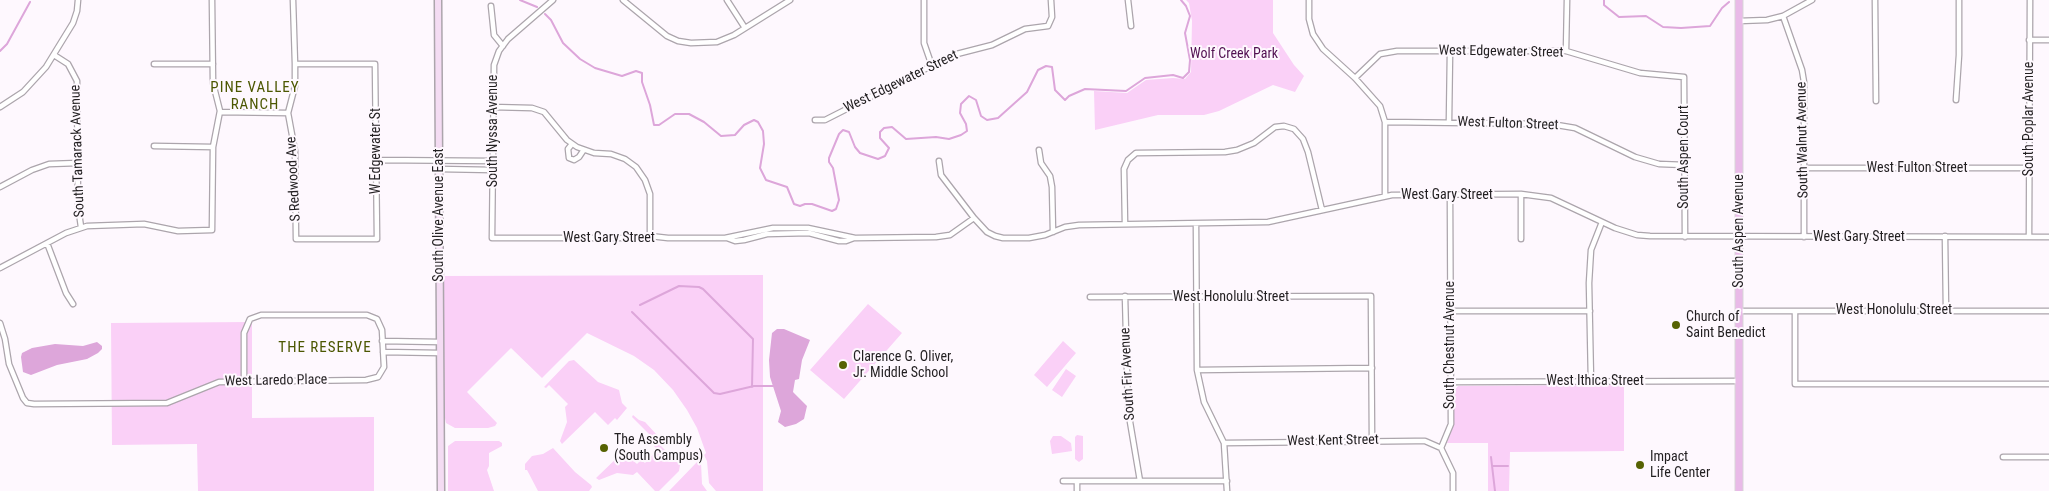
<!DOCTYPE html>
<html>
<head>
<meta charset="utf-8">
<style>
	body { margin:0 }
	canvas { display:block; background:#fef8fe }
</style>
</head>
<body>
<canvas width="2049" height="491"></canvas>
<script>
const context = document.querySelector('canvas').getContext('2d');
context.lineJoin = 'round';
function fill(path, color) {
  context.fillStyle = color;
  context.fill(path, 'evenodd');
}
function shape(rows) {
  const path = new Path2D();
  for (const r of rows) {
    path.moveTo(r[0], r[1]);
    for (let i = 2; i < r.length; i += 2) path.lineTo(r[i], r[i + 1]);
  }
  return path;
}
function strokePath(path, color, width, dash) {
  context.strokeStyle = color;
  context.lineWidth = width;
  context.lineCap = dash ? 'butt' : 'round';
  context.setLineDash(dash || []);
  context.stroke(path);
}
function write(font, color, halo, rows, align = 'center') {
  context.font = font + ' "Roboto Condensed",sans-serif';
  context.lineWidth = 4;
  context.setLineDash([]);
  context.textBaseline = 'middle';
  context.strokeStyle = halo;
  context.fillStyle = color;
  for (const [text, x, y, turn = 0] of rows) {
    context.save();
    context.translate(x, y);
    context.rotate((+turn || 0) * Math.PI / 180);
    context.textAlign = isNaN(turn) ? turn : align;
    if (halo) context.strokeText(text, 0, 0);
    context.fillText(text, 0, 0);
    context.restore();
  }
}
fill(shape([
	[1186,0,1273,0,1273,33,1294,65,1304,76,1295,92,1273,85,1219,111,1204,115,1158,115,1095,130,1094,91,1127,93,1146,80,1173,78,1185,79,1191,72,1192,21,1189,3],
	[763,275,763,491,716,491,709,483,707,461,704,455,706,453,697,428,687,410,673,390,654,370,634,356,587,333,542,378,511,348,467,392,497,423,495,426,488,428,455,428,446,423,442,404,442,276],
	[868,304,902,333,844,399,810,370],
	[252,322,252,418,374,417,374,491,198,491,197,444,112,445,111,323],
	[1063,341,1076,353,1047,387,1034,375],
	[574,360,598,382,619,390,622,403,627,408,617,420,615,418,608,425,595,412,562,444,560,441,567,422,565,407,568,404,549,385,546,388,544,387,569,361],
	[1066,369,1076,376,1062,397,1052,390],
	[1624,385,1624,451,1510,452,1509,491,1488,491,1488,443,1447,443,1454,422,1454,391,1458,386],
	[633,415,639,420,645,422,657,435,658,441,660,445,680,465,679,471,659,491,655,491,637,472,633,475,617,473,599,480,596,478,622,453,626,458,628,456,637,464,641,460,645,463,657,450,654,446,657,442,632,417],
	[1077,435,1083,436,1083,459,1079,462,1075,459,1075,437],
	[1053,436,1061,436,1071,443,1072,451,1052,454,1050,441],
	[455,441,499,441,502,443,502,446,489,453,489,466,487,470,494,491,448,491,448,446],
	[553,448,575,472,591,485,592,487,589,491,538,491,527,470,525,470,525,464,532,456,543,454],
	[697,462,701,463,702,484,707,491,669,491]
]), '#fad0f7');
fill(shape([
	[777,329,784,329,810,340,802,360,799,379,795,380,793,392,807,406,804,419,796,424,785,427,778,422,781,411,770,377,769,360,772,333],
	[97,342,102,346,102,349,98,353,87,359,57,365,31,375,23,372,21,357,22,353,32,348,55,344,83,346]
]), '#dda6da');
strokePath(shape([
	[520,0,537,7],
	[1604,0,1604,5,1619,17,1646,16,1663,27,1681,28,1710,26,1722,8,1729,2],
	[545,14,551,20,563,43,580,59,595,68,622,76,636,71,642,73,642,82,650,105,654,125,659,125,675,114,689,114,704,122,721,136,735,135,744,125,754,120,758,122,763,131,764,144,760,168,766,180,787,187,794,204,800,206,805,204,812,204,832,211,836,209,839,200,833,168,829,162,829,158,839,134,843,130,849,132,855,147,860,153,878,159,885,156,889,148,880,138,880,132,884,128,892,127,906,139,936,137,949,139,961,135,967,131,966,124,960,113,961,104,969,96,976,100,981,116,987,120,998,118,1027,92,1038,70,1046,66,1052,67,1055,90,1065,100,1069,96,1085,89,1126,91,1145,78,1173,75,1183,78,1189,72,1190,60,1185,33,1190,16,1186,6,1181,0],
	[0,51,7,44,30,2],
	[640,305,679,286,699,287,703,289,753,339,752,387],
	[632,312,714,393,720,394,754,386,773,386],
	[1491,457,1495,491],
	[1493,466,1508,466]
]), '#dda6da', 2);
const street = shape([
	[293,0,295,64,295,86,288,113,295,151,296,239,377,239,375,64,295,64],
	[553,0,508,39,499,51,494,65,492,238,627,238,650,236,668,238,725,238,773,228,808,228,855,238,936,237,950,235,974,218,987,232,995,236,1003,238,1029,238,1045,235,1065,227,1079,225,1268,222,1392,195,1521,194,1551,198,1615,228,1637,235,1650,236,2049,237],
	[623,0,667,36,678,41,691,43,717,42,734,35,790,0],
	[727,0,745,28],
	[924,0,924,43,932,66],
	[1128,0,1131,26],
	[1309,0,1309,19,1313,34,1323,49,1355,78,1380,106,1385,122,1385,196],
	[1875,0,1876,101],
	[491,6,494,35,503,46],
	[1783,16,1802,70,1804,82,1804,237],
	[1739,21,1767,20,1783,16,1812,0],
	[2029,40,2049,40],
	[1566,51,1567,0],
	[54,55,68,64,77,81,78,206,81,227],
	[154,64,213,64],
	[1355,78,1380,54,1397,51,1566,51,1640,73,1684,77,1685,237],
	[1956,100,1959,55,1959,0],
	[0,107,23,92,46,67,73,23,77,11,78,0],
	[492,107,532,108,544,112,567,140,577,147,594,153,611,154,625,159,636,167,645,180,650,194,650,236],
	[220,112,288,113],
	[815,120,825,120,953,55,992,45,1025,29,1048,26,1052,17,1051,0],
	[1449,121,1450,52],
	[1385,122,1551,124,1575,128,1635,157,1659,164,1685,165],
	[572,144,568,149,569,158,574,160,579,157,583,151],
	[154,146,213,147],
	[1039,150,1041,163,1050,176,1052,187,1053,232],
	[376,160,493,161],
	[939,161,941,175,974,218],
	[1804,168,2029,168],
	[439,169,493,170],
	[0,187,32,170,49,164,78,163],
	[1450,194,1451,424,1441,448,1453,473,1453,491],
	[1125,224,1124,169,1128,160,1136,153,1225,152,1237,150,1254,143,1275,127,1284,126,1294,129,1303,139,1308,152,1322,210],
	[1196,224,1197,370,1204,402,1224,443,1227,491],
	[1945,236,1946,310],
	[2029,237,2030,0],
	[727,238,735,241,744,240,767,234,809,233,839,241,846,241,854,238],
	[1521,239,1521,194],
	[47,243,66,293,73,304],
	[0,268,66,233,87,226,144,224,178,231,212,230,213,147,220,111,213,83,212,0],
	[1125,296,1128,410,1140,481],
	[1090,297,1371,296,1372,440],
	[1450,311,1590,311],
	[1739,311,2049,311],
	[1795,311,1795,384,2049,384],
	[0,323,5,339,9,364,23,398,27,403,34,404,167,403,219,382,366,380,378,377,384,367,382,330,377,319,367,315,261,315,250,319,244,333,244,381],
	[382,341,440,342],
	[383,352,440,353],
	[1197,370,1372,368],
	[1591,381,1589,283,1591,250,1602,222],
	[1451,382,1739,381],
	[1224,443,1416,441,1425,441,1441,448],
	[2003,457,2049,457],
	[1063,481,1227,481],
	[1077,481,1077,491]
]);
const secondary = shape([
	[438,0,441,491]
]);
const primary = shape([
	[1739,0,1739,491]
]);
strokePath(street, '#aca5ac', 7);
strokePath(secondary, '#aca5ac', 9);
strokePath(primary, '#d7d7d7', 9);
strokePath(street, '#fff', 4.5);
strokePath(secondary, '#f4dcf3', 6);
strokePath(primary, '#e9bae8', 7);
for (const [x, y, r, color] of [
	[1676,325,5,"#566203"],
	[843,365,5,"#566203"],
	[604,448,5,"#566203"],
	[1640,465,5,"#566203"]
]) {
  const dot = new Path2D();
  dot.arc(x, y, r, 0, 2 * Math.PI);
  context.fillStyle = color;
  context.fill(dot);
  strokePath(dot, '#fef8fe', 2);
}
write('14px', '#221f21', '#fef8fe', [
	["West Edgewater Street",1501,52,1],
	["West Edgewater Street",901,82,-26],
	["South Poplar Avenue",2029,119,-90],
	["West Fulton Street",1508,124,2],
	["South Nyssa Avenue",493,131,-90],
	["South Walnut Avenue",1803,140,-91],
	["South Tamarack Avenue",78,151,-92],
	["W Edgewater St",376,151,-90],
	["South Aspen Court",1684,157,-90],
	["West Fulton Street",1917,168],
	["S Redwood Ave",294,179,-93],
	["West Gary Street",1447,195],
	["South Olive Avenue East",439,215,-90],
	["South Aspen Avenue",1739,231,-90],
	["West Gary Street",1859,237],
	["West Gary Street",609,238],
	["West Honolulu Street",1231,297],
	["West Honolulu Street",1894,310],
	["South Chestnut Avenue",1450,345,-90],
	["South Fir Avenue",1128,374,-93],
	["West Laredo Place",276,381,-1],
	["West Ithica Street",1595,381],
	["West Kent Street",1333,441,-1]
]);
write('14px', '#510f51', '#fef8fe', [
	["Wolf Creek Park",1234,54]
]);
write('14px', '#221f21', '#fef8fe', [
	["Church of",1686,317],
	["Saint Benedict",1686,333],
	["Clarence G. Oliver,",853,357],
	["Jr. Middle School",853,373],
	["The Assembly",614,440],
	["(South Campus)",614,456],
	["Impact",1650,457],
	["Life Center",1650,473]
], 'left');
context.letterSpacing = '1px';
write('15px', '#4c5702', '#fef8fe', [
	["PINE VALLEY",255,88],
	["RANCH",255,105],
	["THE RESERVE",325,348]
]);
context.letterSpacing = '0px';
</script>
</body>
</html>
